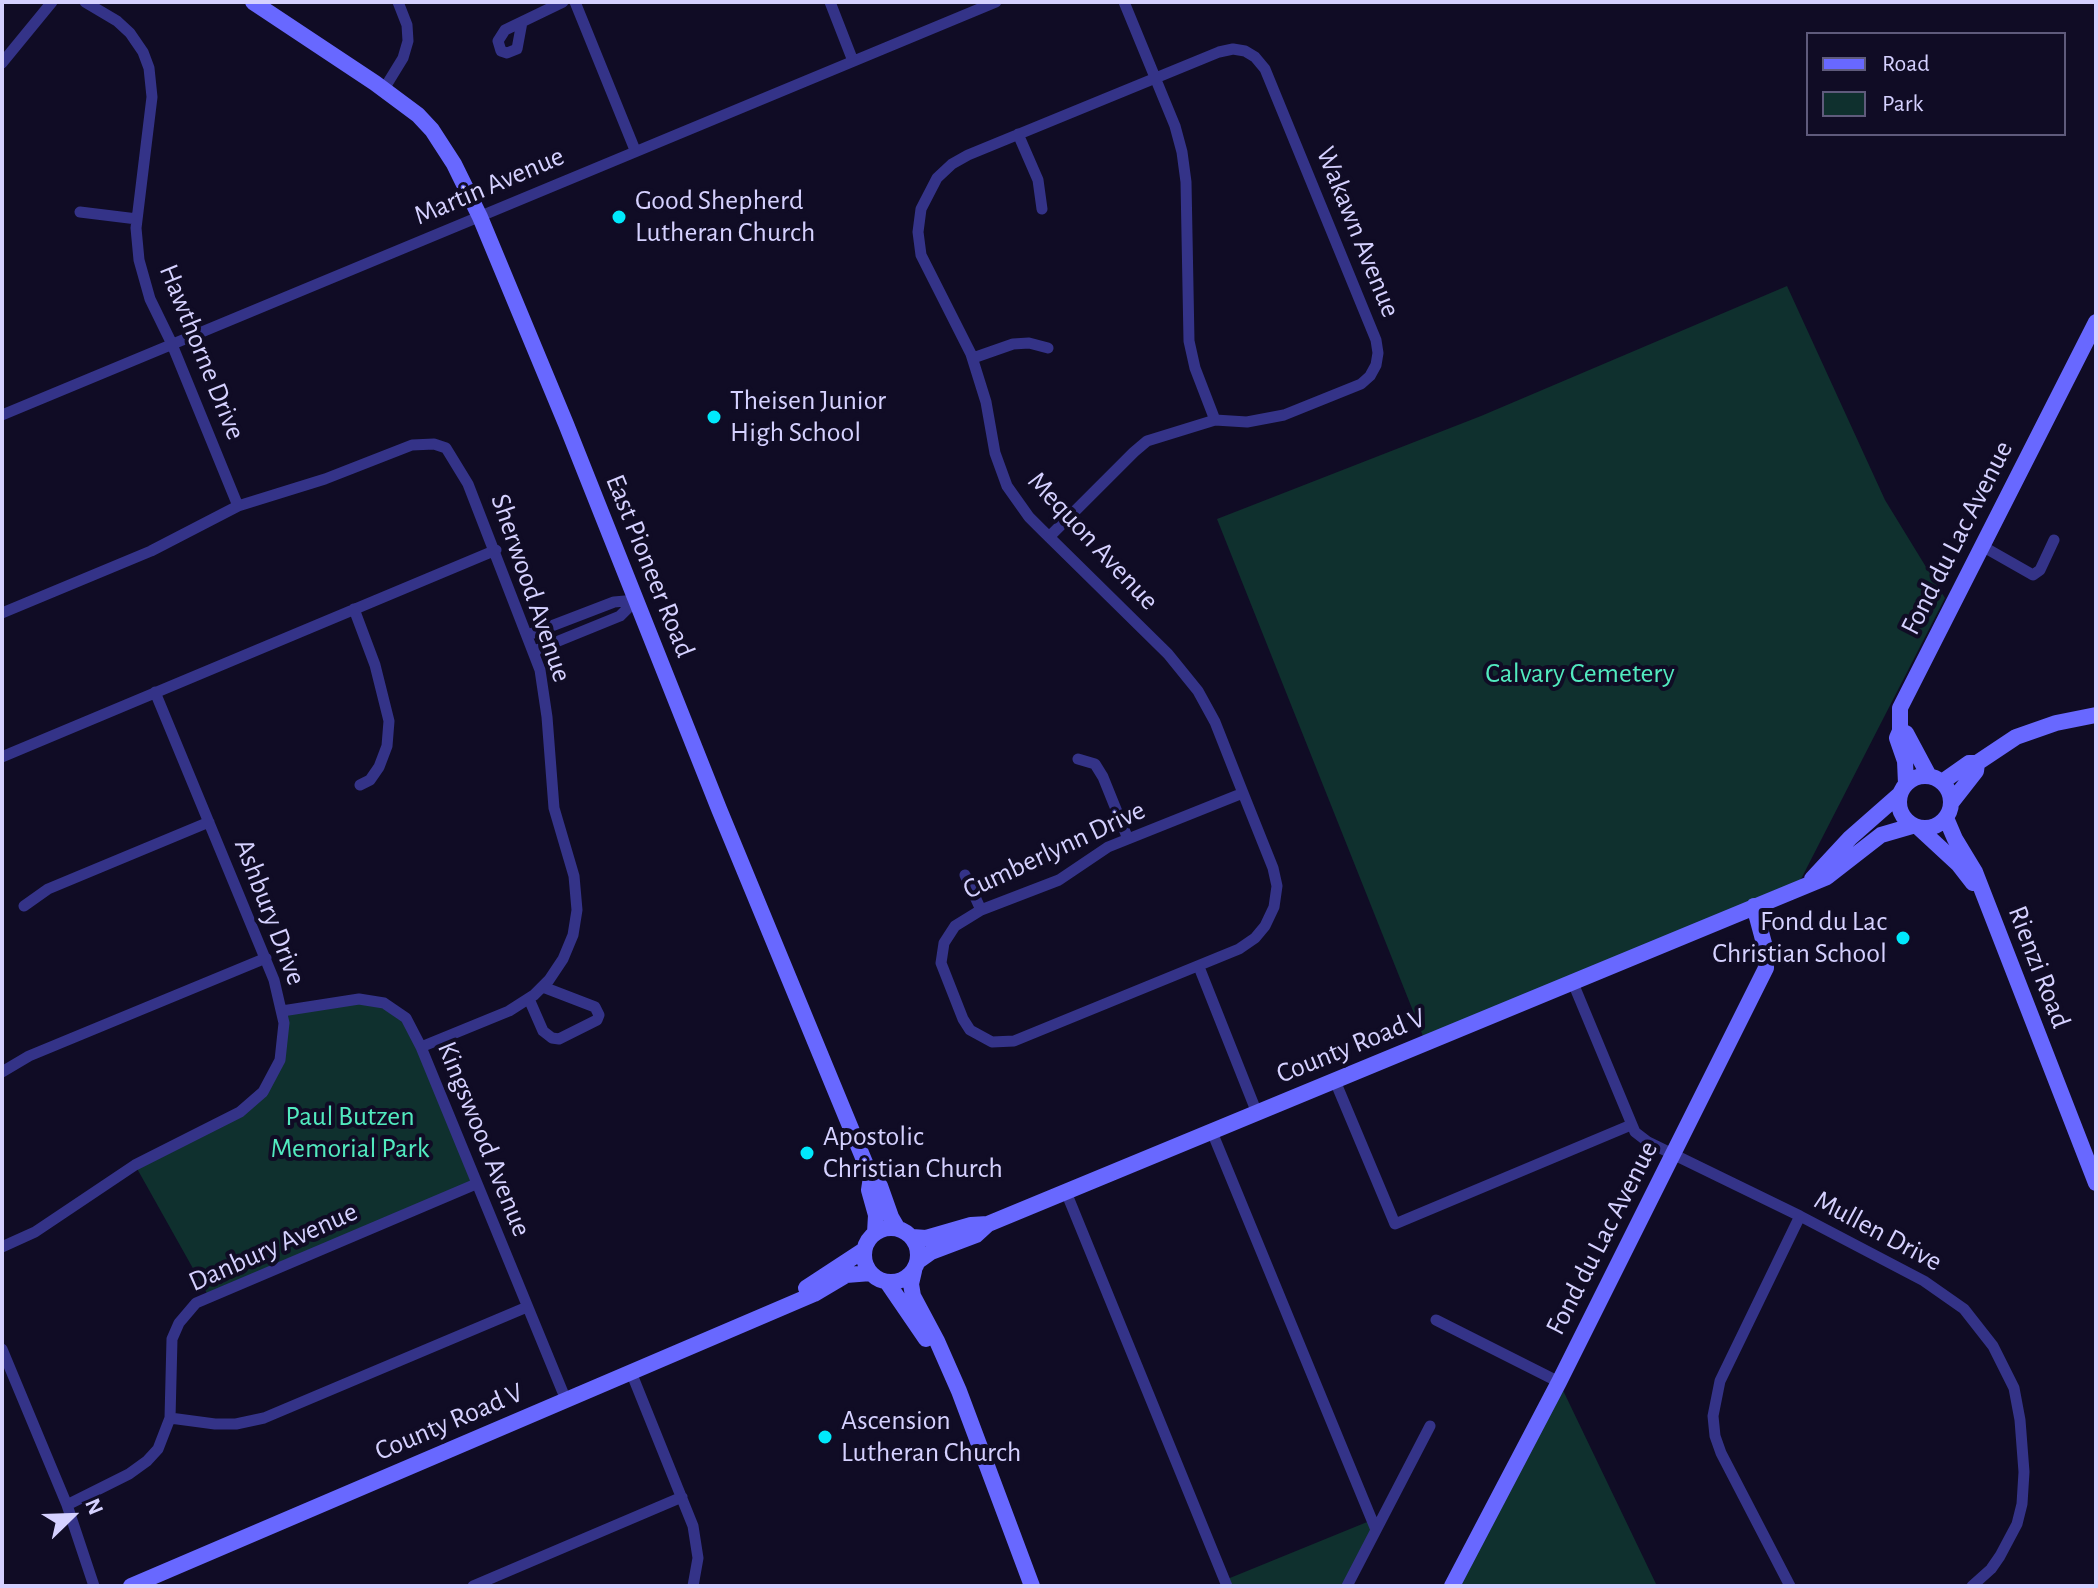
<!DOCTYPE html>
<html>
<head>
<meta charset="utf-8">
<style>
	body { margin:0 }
	#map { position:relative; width:2098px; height:1588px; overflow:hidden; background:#100c25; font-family:"Alegreya Sans",sans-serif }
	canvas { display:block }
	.frame { position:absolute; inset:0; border:4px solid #d5d1ff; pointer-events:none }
	.legend { position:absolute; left:1806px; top:32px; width:260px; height:104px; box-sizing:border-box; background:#100c25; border:2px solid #5f5b7c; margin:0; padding:10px 14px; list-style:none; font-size:24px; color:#d5d1ff }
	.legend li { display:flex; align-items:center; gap:16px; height:40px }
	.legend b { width:40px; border:2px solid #5f5b7c }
	.north { position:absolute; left:32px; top:1476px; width:80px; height:80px; -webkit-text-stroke:6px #100c25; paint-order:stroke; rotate:67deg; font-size:22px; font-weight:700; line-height:32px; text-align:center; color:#d5d1ff }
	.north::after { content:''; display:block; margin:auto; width:28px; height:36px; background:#d5d1ff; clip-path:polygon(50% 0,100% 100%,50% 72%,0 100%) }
</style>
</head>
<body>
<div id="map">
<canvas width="2098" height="1588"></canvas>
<div class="frame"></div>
<ul class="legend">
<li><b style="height:10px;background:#6868ff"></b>Road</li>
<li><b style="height:22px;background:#0f302e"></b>Park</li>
</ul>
<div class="north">N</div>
</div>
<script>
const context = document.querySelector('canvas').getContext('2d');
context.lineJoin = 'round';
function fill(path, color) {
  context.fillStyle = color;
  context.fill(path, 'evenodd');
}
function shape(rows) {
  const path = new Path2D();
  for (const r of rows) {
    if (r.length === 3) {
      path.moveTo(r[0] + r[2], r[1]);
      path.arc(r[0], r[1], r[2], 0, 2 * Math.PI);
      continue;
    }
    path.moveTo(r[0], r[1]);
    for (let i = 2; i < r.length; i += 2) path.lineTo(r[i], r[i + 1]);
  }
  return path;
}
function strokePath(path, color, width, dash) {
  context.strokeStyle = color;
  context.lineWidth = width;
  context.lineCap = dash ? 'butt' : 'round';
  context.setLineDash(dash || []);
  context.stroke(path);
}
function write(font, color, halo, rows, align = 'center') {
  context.font = font + ' "Alegreya Sans",sans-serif';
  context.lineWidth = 8;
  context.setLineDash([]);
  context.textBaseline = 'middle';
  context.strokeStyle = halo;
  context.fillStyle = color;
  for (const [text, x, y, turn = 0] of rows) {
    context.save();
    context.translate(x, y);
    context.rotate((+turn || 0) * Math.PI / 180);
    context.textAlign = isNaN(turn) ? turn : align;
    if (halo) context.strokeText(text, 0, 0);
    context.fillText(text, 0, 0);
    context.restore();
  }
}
fill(shape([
	[1787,286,1885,500,1945,598,1799,883,1423,1036,1217,519,1481,416],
	[377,1002,406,1018,476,1184,209,1297,135,1165,240,1112,275,1072,282,1011],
	[1559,1382,1657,1586,1452,1586],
	[1372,1520,1376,1530,1347,1586,1227,1586,1225,1580]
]), '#0f302e');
strokePath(shape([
	[85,2,117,21,130,33,143,52,149,68,152,97,136,228,139,260,150,299,171,342,238,506],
	[575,2,635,150],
	[830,2,853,61],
	[1124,2,1175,126,1182,152,1186,182,1189,341,1195,368,1215,420],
	[522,22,517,49,507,53,501,51,498,41,505,30,563,2],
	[2,63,52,2],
	[384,89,403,58,408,41,407,25,398,2],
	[1018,134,1038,180,1042,209],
	[80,212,137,219],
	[973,358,1013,344,1029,343,1048,348],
	[2,415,996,2],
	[1049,537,1134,452,1147,441,1215,420,1247,422,1284,415,1361,384,1370,376,1376,365,1378,353,1376,340,1265,69,1255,57,1245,51,1233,49,1219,52,968,155,952,164,937,178,921,209,918,232,921,255,971,354,986,402,995,453,1007,486,1029,517,1041,529,1168,654,1198,691,1215,722,1243,793,1273,868,1277,886,1274,907,1265,926,1255,938,1239,949,1014,1041,992,1042,970,1030,963,1019,941,963,944,943,955,926,981,910,1059,880,1108,847,1243,793],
	[1982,546,2033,575,2040,570,2054,540],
	[354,609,375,665,389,721,387,746,379,767,370,780,360,785],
	[2,613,151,551,238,506,325,479,412,445,434,444,446,448,468,484,540,670,547,717,554,808,574,876,577,910,573,935,563,959,549,980,534,995,509,1011,421,1047],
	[528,635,614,602,636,600],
	[534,651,620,616,636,600],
	[2,757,496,550],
	[1078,759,1095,764,1103,777,1128,839],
	[965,875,981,910],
	[24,906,48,889,209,822],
	[1199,967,1257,1113],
	[1573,983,1635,1132,1648,1142,1800,1216,1924,1281,1964,1309,1993,1346,2014,1388,2020,1420,2024,1472,2022,1504,2017,1524,2000,1556,1991,1569,1972,1586],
	[529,999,543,1031,552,1038,559,1039,597,1020,599,1015,595,1007,543,987],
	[282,1011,359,999,384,1003,406,1018,421,1047,566,1400],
	[2,1072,29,1056,266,958],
	[1335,1081,1395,1224,1631,1125],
	[1212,1132,1376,1530],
	[1066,1192,1227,1586],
	[2,1247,35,1232,135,1165,240,1112,263,1092,280,1060,284,1023,274,980,155,692],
	[1436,1320,1559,1382],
	[2,1349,67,1505,94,1586],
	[631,1372,693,1526,698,1558,693,1586],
	[170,1418,215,1424,236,1424,264,1418,527,1307],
	[67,1505,129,1474,147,1461,158,1449,170,1418,172,1339,179,1323,196,1303,476,1184],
	[473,1586,682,1497],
	[1347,1586,1430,1426],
	[1790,1586,1721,1453,1715,1436,1713,1416,1720,1381,1800,1216]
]), '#343388', 11);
strokePath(shape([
	[253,2,375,83,418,115,432,130,454,164,480,217,566,424,719,809,871,1177,869,1190,876,1215,875,1233],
	[1900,731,1906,733,1929,776],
	[1925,802,26],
	[1942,782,1969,763,1977,763,2016,737,2056,723,2096,715],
	[1906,784,1905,761,1897,738,1900,731,1900,708,2096,322],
	[1951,803,1976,771,1977,763],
	[1946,818,1955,839,1975,872,2096,1183],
	[1919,828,1959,865,1973,883],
	[1812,879,1850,838,1900,794],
	[871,1177,880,1186,891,1217,898,1229],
	[891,1255,27],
	[912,1237,926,1238,971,1225,988,1224],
	[917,1262,931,1252,976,1235,988,1224,1827,877,1881,835,1912,826],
	[914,1271,911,1284,913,1296,937,1341,959,1391,1032,1586],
	[887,1282,926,1339],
	[806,1288,864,1250],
	[131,1586,814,1294,846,1275,871,1273],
	[1452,1586,1559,1382,1766,968,1765,947,1754,906]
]), '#6868ff', 16);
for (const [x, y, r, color] of [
	[619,217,8,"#00e9fc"],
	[714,417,8,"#00e9fc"],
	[1903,938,8,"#00e9fc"],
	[807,1153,8,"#00e9fc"],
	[825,1437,8,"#00e9fc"]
]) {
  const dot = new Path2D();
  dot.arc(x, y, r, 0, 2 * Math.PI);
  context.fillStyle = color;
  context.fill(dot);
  strokePath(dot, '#100c25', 3);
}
write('28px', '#d5d1ff', '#100c25', [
	["Martin Avenue",489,186,-23],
	["Wakawn Avenue",1358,232,68],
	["Hawthorne Drive",202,352,68],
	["Fond du Lac Avenue",1957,538,-63],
	["Mequon Avenue",1093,541,47],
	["East Pioneer Road",650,566,68],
	["Sherwood Avenue",531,588,71],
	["Cumberlynn Drive",1054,850,-25],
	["Ashbury Drive",270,912,69],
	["Rienzi Road",2039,967,69],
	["County Road V",1351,1046,-22],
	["Kingswood Avenue",484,1139,68],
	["Mullen Drive",1878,1231,28],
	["Fond du Lac Avenue",1602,1238,-63],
	["Danbury Avenue",273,1247,-24],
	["County Road V",449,1422,-23]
]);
write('28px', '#d5d1ff', '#100c25', [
	["Good Shepherd",635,201],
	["Lutheran Church",635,233],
	["Theisen Junior",730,401],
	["High School",730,433],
	["Fond du Lac",1887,922,"right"],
	["Christian School",1887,954,"right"],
	["Apostolic",823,1137],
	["Christian Church",823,1169],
	["Ascension",841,1421],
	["Lutheran Church",841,1453]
], 'left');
write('28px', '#52eabf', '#100c25', [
	["Calvary Cemetery",1580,674],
	["Paul Butzen",350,1117],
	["Memorial Park",350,1149]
]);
</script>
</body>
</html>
